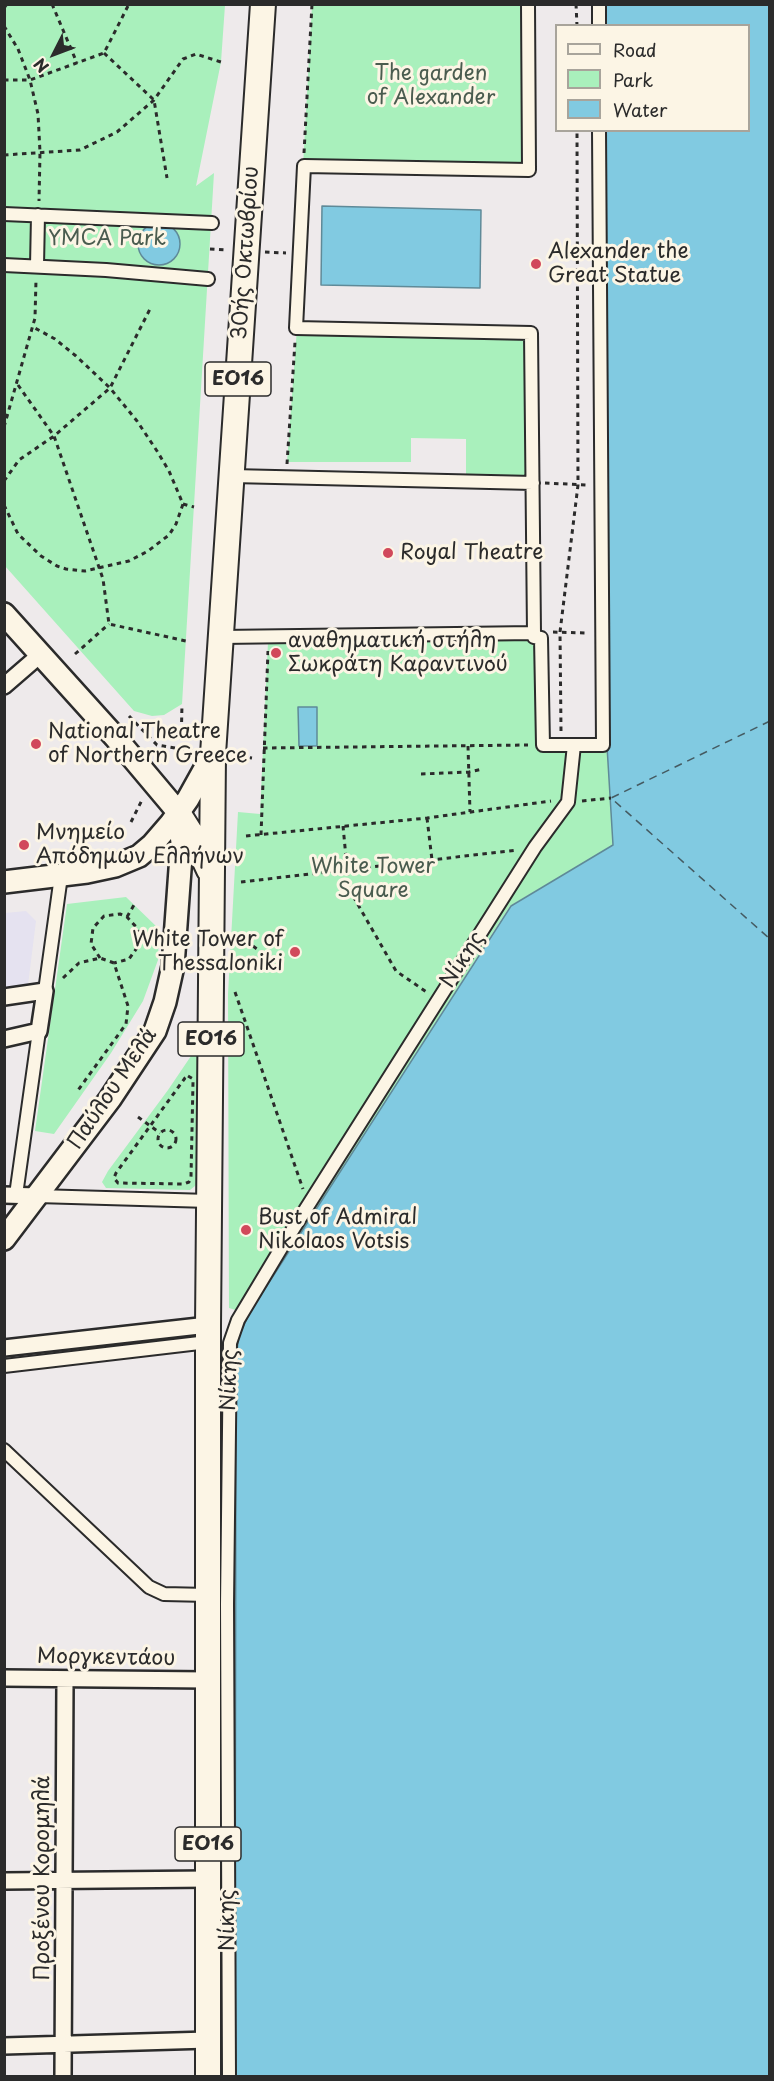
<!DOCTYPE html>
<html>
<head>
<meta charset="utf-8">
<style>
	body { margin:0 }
	#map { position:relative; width:774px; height:2081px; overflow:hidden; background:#eeeaeb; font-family:"Playpen Sans",sans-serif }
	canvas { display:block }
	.frame { position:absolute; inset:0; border:6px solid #2b2b2b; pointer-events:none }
	.legend { position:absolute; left:555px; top:24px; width:195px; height:108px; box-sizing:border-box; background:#fcf5e5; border:2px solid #a8a49b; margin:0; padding:8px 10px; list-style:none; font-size:18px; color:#2b2b2b }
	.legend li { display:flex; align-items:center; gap:12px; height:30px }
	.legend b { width:30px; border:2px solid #a8a49b }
	.north { position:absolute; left:24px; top:24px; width:60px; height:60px; -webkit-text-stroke:4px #fcf5e5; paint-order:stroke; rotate:228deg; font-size:16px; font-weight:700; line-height:24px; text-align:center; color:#2b2b2b }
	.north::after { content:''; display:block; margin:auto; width:21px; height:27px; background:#2b2b2b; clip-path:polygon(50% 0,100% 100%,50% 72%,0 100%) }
</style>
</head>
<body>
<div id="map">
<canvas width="774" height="2081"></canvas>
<div class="frame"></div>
<ul class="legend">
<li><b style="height:8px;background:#fcf5e5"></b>Road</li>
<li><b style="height:16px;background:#a9f0bc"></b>Park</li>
<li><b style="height:16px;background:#81cae1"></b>Water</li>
</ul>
<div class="north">N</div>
</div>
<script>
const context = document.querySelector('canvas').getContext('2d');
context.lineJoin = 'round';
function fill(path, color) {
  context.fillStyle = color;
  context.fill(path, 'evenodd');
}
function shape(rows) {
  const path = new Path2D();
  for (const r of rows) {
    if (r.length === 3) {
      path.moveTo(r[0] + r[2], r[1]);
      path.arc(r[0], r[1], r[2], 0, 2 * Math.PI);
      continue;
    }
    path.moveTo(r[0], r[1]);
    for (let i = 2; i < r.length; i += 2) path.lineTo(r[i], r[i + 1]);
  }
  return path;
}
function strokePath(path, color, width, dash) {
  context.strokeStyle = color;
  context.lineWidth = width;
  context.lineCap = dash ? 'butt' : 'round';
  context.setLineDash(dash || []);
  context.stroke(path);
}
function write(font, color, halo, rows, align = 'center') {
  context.font = font + ' "Playpen Sans",sans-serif';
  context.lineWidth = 6;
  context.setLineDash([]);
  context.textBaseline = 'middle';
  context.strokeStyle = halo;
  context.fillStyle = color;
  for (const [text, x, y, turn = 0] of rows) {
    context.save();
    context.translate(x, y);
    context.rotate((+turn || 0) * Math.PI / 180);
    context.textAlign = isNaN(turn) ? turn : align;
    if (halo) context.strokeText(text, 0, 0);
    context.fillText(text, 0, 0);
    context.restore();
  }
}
fill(shape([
	[26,911,36,921,28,985,5,989,5,913]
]), '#e5e2f0');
fill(shape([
	[4,5,225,5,221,62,196,186,214,173,182,704,164,715,152,716,134,711,5,566],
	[312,5,528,5,529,170,303,166],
	[297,328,531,333,532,478,466,478,466,439,411,438,411,462,287,462],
	[541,638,543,745,607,746,614,845,510,906,250,1312,242,1312,229,1308,228,994,238,812,260,814,268,642],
	[299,707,317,707,317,747,299,747],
	[126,897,159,929,158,960,143,1001,111,1053,54,1134,35,1131,67,904],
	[196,1053,201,1058,197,1182,195,1186,190,1190,106,1188,102,1182,108,1171,168,1090,191,1056]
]), '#a9f0bc');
const water = shape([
	[603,5,769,5,769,2076,235,2076,236,1357,239,1336,250,1312,511,906,613,845,607,746,604,131,748,130,748,26,604,25,603,5],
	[322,206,481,210,480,288,321,285,322,206],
	[159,244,21],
	[298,707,317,707,317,746,299,746,298,707]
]);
fill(water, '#81cae1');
strokePath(water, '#5f8a98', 1.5);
strokePath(shape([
	[770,721,611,798,770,939]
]), '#455b62', 1.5, [8, 6]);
const pedestrian = shape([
	[528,4,529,170,304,166,296,328,531,333,534,633,534,637,541,638,543,745,603,745,599,130],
	[599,26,599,4],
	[4,214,212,223],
	[4,265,106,270,208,279],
	[37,266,38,215],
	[232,476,533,483],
	[221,637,534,633],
	[45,991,61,876],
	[16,1195,39,1031],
	[37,1196,209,1201],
	[4,1366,208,1342],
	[4,1450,149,1587,164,1594,208,1595],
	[229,2076,227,1604,230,1343,238,1320,283,1245,535,847,568,802,574,745]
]);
const minor = shape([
	[4,686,41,654],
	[4,997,45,991,39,1031,4,1039],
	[4,1195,37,1196],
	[4,1348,208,1325],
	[4,1678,207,1680],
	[4,1881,209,1879],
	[4,2046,208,2040],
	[63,2076,65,1680]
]);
const secondary = shape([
	[4,614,115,737,173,806,178,813,182,842,173,966,165,1002,155,1031,110,1099,4,1239],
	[4,882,87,872,115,866,139,856,152,845,171,823,188,799,213,754]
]);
const primary = shape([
	[178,813,195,840,209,870],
	[208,2076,208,1325,213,754,263,4]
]);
strokePath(pedestrian, '#2b2b2b', 16);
strokePath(minor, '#2b2b2b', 20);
strokePath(secondary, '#2b2b2b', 26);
strokePath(primary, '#2b2b2b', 28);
strokePath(shape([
	[52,4,77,63],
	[576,4,577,26],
	[4,8,7,4],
	[4,26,18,49,30,80,38,114,40,152,39,201],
	[104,53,154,100,167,178],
	[4,80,30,80,104,53,129,4],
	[304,153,312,4],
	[4,155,80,150,117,132,154,100,183,59,196,54,221,62],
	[210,249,226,250],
	[265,252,286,253],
	[18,385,54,436,103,579,109,624,186,641],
	[4,427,35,318,36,280],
	[287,464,295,342],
	[4,481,19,460,54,436,110,388,150,309],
	[545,483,587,485],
	[183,504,194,507],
	[4,505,18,534,41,556,57,566,66,569,85,571,129,561,148,551,169,535,176,524,183,504,169,471,157,451,137,421,110,388,76,356,55,339,33,327],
	[553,632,588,633],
	[75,654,109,624],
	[129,716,157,745,192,751],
	[561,731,560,632,578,485,577,130],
	[468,746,470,812],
	[263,748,528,745],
	[181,749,182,704],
	[232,755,252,758],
	[421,774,469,772,483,769],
	[582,801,611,798],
	[427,818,432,860],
	[131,822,142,800],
	[343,826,349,889,396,971,428,993],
	[261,835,268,651],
	[246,836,427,818,551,801],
	[241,882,517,850],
	[127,917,134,905],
	[238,936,266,955],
	[100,958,91,944,93,928,104,916,120,914,127,917,138,929,139,945,129,959,114,963],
	[63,978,79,963,100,958,114,963,128,1006,126,1024,76,1093],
	[235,992,303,1189],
	[188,1076,193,1079,193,1082,191,1177,189,1182,184,1184,118,1183,114,1178,116,1173,185,1078,188,1076],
	[138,1117,160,1133],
	[167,1139,9]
]), '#2b2b2b', 3, [4.5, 4.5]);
strokePath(pedestrian, '#fcf5e5', 12);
strokePath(minor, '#fcf5e5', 15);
strokePath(secondary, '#fcf5e5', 21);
strokePath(primary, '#fcf5e5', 24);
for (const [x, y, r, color] of [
	[536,264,6,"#d1495b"],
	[388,553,6,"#d1495b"],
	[276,653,6,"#d1495b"],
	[36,744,6,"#d1495b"],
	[24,845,6,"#d1495b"],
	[295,952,6,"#d1495b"],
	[246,1230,6,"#d1495b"]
]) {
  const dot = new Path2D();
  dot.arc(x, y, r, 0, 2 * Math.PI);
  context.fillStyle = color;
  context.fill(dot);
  strokePath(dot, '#fcf5e5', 2);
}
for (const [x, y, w] of [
	[238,379,66],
	[211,1039,66],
	[208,1844,66]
]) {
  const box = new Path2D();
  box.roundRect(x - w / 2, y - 17, w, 34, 4.5);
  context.fillStyle = '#fcf5e5';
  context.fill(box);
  strokePath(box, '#2b2b2b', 1.5);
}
write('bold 20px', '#2b2b2b', null, [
	["ΕΟ16",238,379],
	["ΕΟ16",211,1039],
	["ΕΟ16",208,1844]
]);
write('21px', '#4a5c4f', '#fcf5e5', [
	["The garden",431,74],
	["of Alexander",431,98],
	["YMCA Park",107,239],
	["White Tower",373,867],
	["Square",373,891]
]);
write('21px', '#2b2b2b', '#fcf5e5', [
	["Alexander the",548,252],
	["Great Statue",548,276],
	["Royal Theatre",400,553],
	["αναθηματική στήλη",288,641],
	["Σωκράτη Καραντινού",288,665],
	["National Theatre",48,732],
	["of Northern Greece",48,756],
	["Μνημείο",36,833],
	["Απόδημων Ελλήνων",36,857],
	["White Tower of",283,940,"right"],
	["Thessaloniki",283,964,"right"],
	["Bust of Admiral",258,1218],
	["Nikolaos Votsis",258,1242]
], 'left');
write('21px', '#2b2b2b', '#fcf5e5', [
	["30ής Οκτωβρίου",246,253,-86],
	["Νίκης",463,960,-57],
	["Παύλου Μελά",113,1089,-56],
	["Νίκης",230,1380,-88],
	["Μοργκεντάου",106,1658,1],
	["Προξένου Κορομηλά",43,1878,-90],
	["Νίκης",228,1920,-90]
]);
</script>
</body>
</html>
